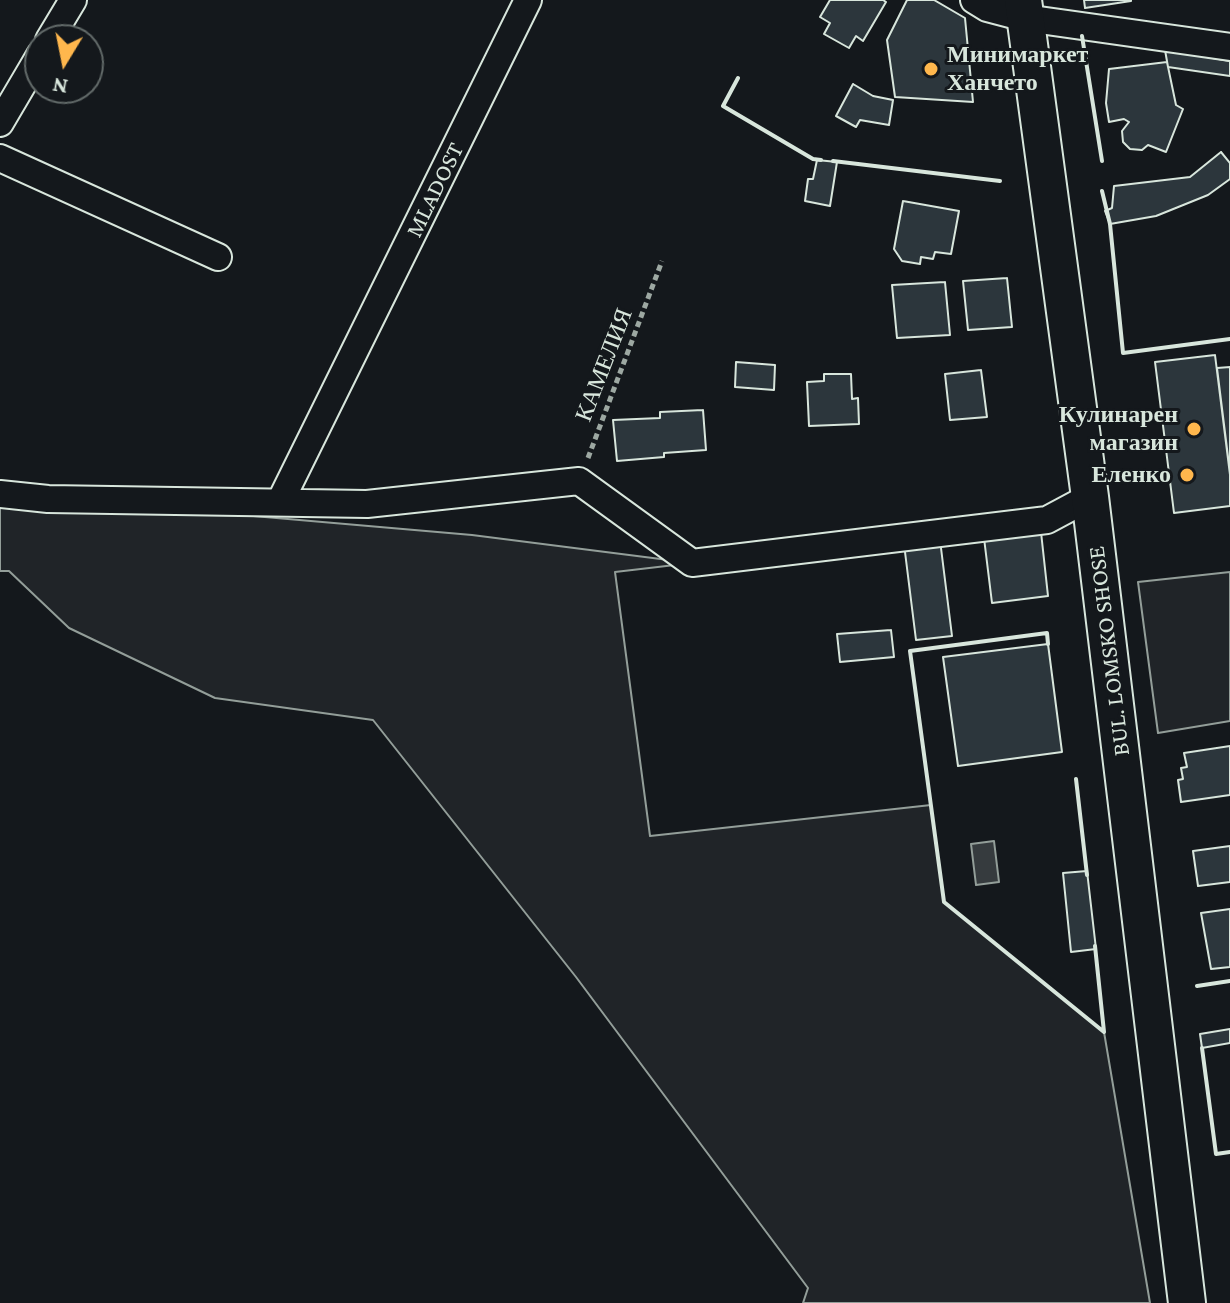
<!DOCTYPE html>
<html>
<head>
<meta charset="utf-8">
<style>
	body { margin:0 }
	#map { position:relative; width:1230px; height:1303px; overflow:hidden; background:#14181c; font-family:"Crimson Pro",serif }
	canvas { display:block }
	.north { position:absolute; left:24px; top:24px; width:80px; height:80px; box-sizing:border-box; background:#14181c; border:2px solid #626a69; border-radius:50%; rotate:190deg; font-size:22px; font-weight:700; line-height:32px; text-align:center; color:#d8e6dc }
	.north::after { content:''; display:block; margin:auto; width:28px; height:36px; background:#ffb74d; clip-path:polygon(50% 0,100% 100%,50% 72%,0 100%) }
</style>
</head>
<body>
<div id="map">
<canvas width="1230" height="1303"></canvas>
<div class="north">N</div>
</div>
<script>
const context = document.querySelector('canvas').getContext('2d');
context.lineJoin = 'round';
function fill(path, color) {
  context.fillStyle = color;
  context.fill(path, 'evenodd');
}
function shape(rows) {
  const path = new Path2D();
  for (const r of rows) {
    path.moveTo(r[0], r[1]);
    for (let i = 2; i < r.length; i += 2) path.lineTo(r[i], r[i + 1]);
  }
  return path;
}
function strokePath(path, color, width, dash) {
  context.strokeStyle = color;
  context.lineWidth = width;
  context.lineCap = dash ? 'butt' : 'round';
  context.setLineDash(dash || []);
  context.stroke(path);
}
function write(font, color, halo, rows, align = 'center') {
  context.font = font + ' "Crimson Pro",serif';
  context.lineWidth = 6;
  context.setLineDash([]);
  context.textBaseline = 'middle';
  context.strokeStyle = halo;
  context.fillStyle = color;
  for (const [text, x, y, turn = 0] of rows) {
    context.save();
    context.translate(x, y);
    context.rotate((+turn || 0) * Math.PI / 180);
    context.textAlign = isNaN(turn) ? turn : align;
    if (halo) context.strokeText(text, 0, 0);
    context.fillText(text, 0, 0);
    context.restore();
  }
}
const green = shape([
	[0,494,472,535,692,563,615,572,650,836,931,805,944,902,1104,1032,1150,1303,803,1303,808,1288,576,977,373,720,215,698,69,628,9,571,0,571,0,494],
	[1230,572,1230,721,1158,733,1138,582,1230,572]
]);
fill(green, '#202428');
strokePath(green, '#939e99', 2);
const water = shape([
	[994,841,999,882,976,885,971,844,994,841]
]);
fill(water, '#363b3e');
strokePath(water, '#939e99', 2);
const building = shape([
	[830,0,883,0,886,2,863,41,856,36,849,48,824,34,830,23,820,17,830,0],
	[907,0,934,0,965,18,973,102,895,97,887,40,907,0],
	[1084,0,1131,0,1131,1,1085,8,1084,0],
	[1165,50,1230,61,1230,76,1168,67,1165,50],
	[1167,62,1176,105,1183,109,1166,152,1148,145,1142,150,1130,149,1123,142,1122,131,1129,122,1124,119,1109,122,1106,103,1109,69,1167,62],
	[853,84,873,96,893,100,889,125,860,120,856,127,836,116,853,84],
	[1221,152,1230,163,1230,179,1208,195,1156,216,1110,224,1105,211,1112,208,1114,186,1190,177,1221,152],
	[817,160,837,162,830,206,805,201,808,179,813,179,817,160],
	[903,201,959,211,951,254,935,252,933,259,921,257,920,264,902,261,894,249,903,201],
	[1007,278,1012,327,968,330,963,281,1007,278],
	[945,282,950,335,897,338,892,285,945,282],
	[1215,355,1230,475,1230,506,1174,513,1155,362,1215,355],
	[736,362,775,365,774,390,735,387,736,362],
	[1230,367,1230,473,1217,368,1230,367],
	[981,370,987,417,950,420,945,374,981,370],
	[824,374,851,374,852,399,858,398,859,424,809,426,807,382,824,381,824,374],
	[703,410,706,450,664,453,664,457,617,461,613,420,660,418,660,412,703,410],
	[1041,532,1048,596,992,603,984,538,1041,532],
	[940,540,952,636,916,640,904,544,940,540],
	[891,630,894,657,840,662,837,634,891,630],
	[1048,644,1062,752,958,766,943,657,1048,644],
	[1230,746,1230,795,1181,802,1178,780,1183,779,1181,768,1187,767,1184,753,1230,746],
	[1230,846,1230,882,1198,886,1193,851,1230,846],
	[1087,871,1096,949,1071,952,1063,873,1087,871],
	[1230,909,1230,967,1211,969,1201,913,1230,909],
	[1230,1029,1230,1043,1202,1048,1200,1034,1230,1029]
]);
fill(building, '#2c363c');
strokePath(building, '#d8e6dc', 2);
const street = shape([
	[974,0,987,8,1025,18,1230,47],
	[49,40,73,0],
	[0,123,40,55],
	[0,158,218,257],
	[0,494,48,499,367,504,579,481,692,563,1047,520,1090,497],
	[280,502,528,0]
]);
const secondary = shape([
	[1023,0,1090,497,1187,1303]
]);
strokePath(street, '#d8e6dc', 30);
strokePath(secondary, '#d8e6dc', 40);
strokePath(shape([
	[588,458,662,261]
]), '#9da8a2', 5, [6, 4]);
strokePath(street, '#14181c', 26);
strokePath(secondary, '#14181c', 36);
strokePath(shape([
	[1082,36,1102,161],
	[738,78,723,106,813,159,821,160],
	[833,161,1000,181],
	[1102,191,1110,224,1123,353,1230,339],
	[1048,644,1047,633,910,651,944,902,1104,1032,1095,946],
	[1076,779,1087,875],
	[1197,986,1230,981],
	[1202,1048,1216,1154,1230,1152]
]), '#d8e6dc', 4);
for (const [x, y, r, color] of [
	[931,69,8,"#ffb74d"],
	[1194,429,8,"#ffb74d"],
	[1187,475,8,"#ffb74d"]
]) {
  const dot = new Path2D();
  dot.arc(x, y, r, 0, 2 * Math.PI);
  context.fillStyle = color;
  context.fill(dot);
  strokePath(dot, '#14181c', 3);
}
write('bold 24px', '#d8e6dc', '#14181c', [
	["Минимаркет",947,55,"left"],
	["Ханчето",947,83,"left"],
	["Кулинарен",1178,415],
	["магазин",1178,443],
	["Еленко",1171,475]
], 'right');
write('24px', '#d8e6dc', '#14181c', [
	["MLADOST",435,190,-64],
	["КАМЕЛИЯ",604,365,-69],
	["BUL. LOMSKO SHOSE",1109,651,-97]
]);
</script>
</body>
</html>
